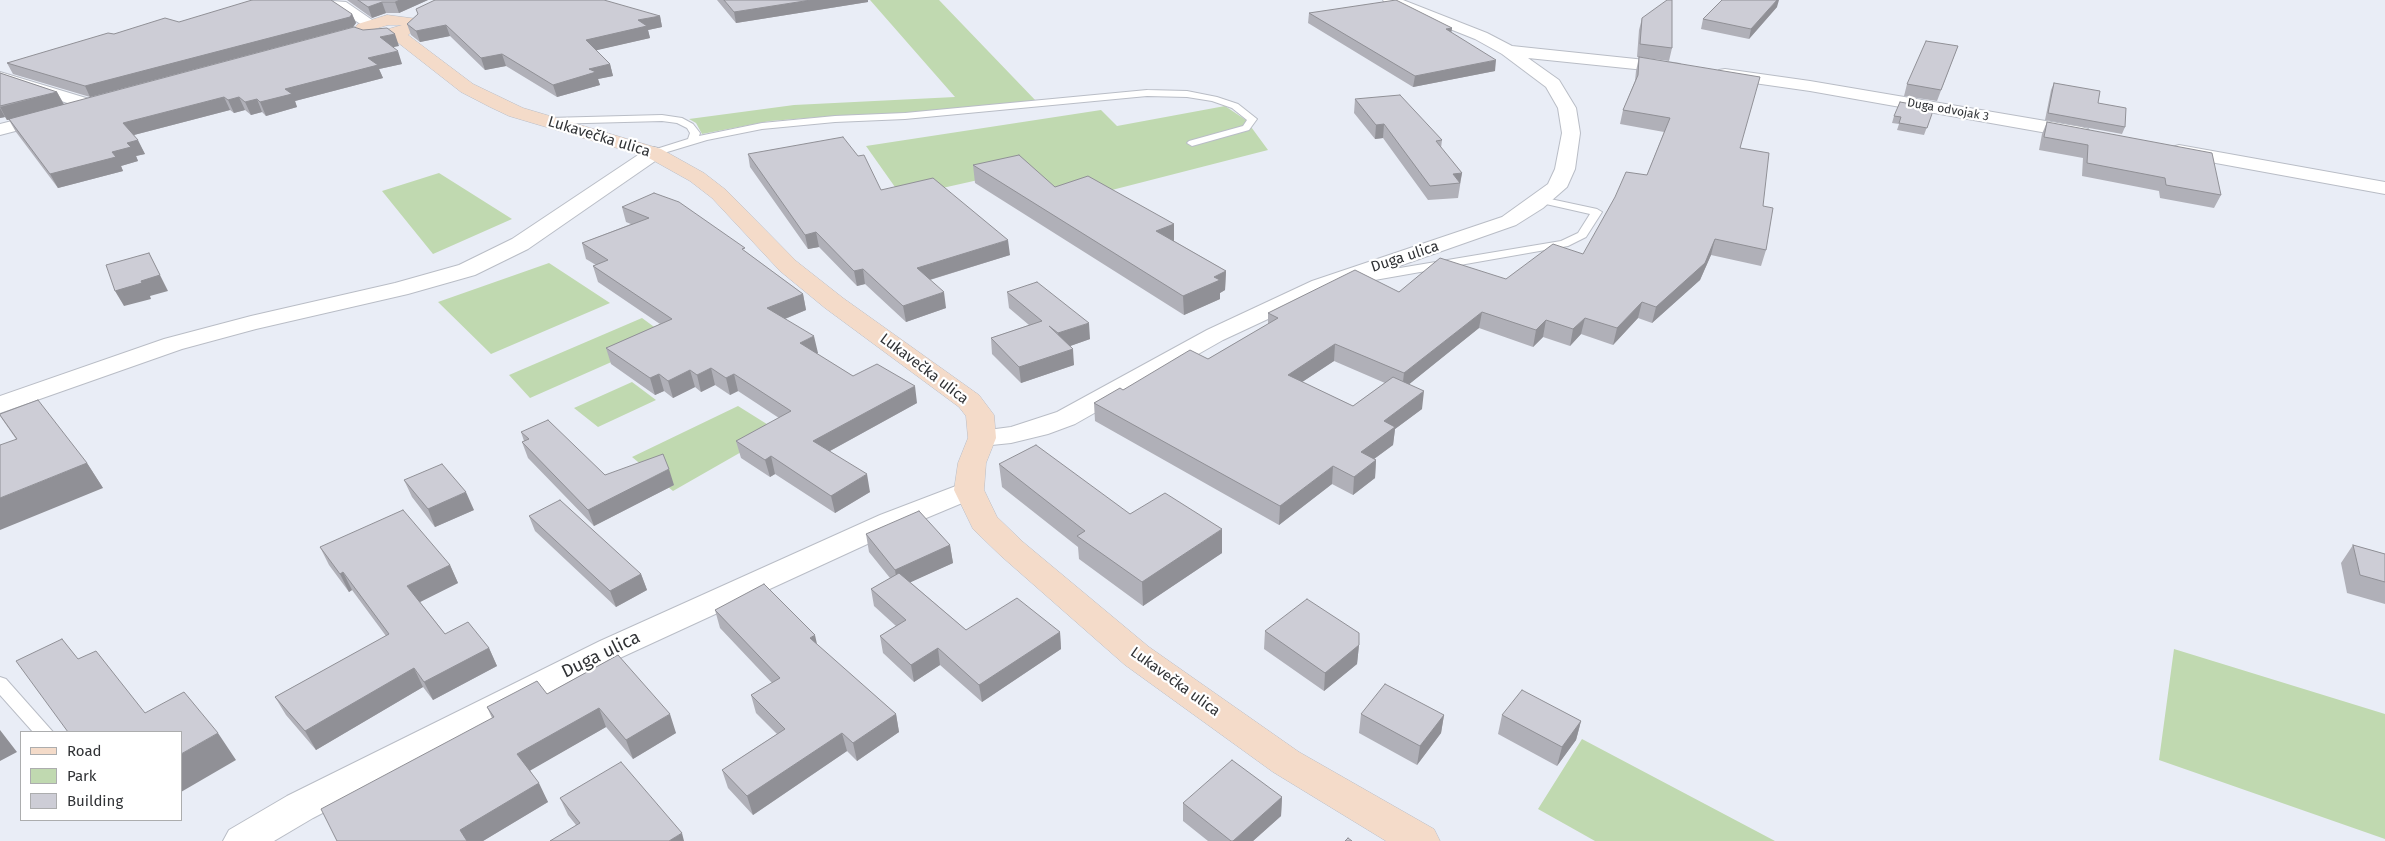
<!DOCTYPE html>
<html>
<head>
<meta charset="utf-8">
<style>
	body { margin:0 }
	#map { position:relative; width:2385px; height:841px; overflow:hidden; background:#e9edf6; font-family:"Fira Sans",sans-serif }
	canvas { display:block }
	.legend { position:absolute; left:20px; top:731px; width:162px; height:90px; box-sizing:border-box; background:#fff; border:1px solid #acadae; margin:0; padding:6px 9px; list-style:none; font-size:15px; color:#303235 }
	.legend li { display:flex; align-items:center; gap:10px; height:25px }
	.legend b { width:25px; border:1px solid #acadae }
</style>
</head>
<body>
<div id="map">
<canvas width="2385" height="841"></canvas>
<ul class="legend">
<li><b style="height:6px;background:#f4dbc9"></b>Road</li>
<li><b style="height:14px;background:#c0d9b0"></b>Park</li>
<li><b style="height:14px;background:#cdcdd6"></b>Building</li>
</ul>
</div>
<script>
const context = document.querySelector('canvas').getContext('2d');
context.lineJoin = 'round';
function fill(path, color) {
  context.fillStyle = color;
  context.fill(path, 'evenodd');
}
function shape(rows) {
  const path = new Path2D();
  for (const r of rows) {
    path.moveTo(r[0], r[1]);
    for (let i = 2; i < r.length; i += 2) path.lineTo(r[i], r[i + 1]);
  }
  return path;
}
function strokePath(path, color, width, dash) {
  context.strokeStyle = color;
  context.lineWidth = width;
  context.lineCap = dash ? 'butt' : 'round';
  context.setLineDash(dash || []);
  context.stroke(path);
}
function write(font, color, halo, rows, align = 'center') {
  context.font = font + ' "Fira Sans",sans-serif';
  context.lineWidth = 4.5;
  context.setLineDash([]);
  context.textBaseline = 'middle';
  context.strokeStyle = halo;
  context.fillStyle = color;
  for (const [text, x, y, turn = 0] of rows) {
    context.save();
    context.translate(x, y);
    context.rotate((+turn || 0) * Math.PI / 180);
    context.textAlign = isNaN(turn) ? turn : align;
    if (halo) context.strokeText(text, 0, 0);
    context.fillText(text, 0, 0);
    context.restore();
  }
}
fill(shape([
	[870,0,939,0,1037,102,908,114,846,115,770,121,702,134,696,123,689,119,794,105,955,97],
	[1225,106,1246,120,1268,150,1108,191,1056,201,1032,168,902,197,866,146,1101,110,1117,126],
	[439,173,512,219,433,254,382,191],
	[549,263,610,303,491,354,438,302],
	[642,318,668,337,530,398,509,375],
	[632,382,656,400,598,427,574,408],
	[738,406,778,431,673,491,632,457],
	[2174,649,2385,714,2385,839,2159,760],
	[1582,739,1775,841,1595,841,1538,809]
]), '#c0d9b0');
const lane = shape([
	[1147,90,1187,91,1217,97,1238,104,1257,119,1249,130,1192,146,1187,143,1189,141,1243,126,1247,120,1232,108,1212,101,1187,97,1147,96,905,119,835,122,762,129,707,140,654,156,650,155,650,151,688,139,690,133,687,128,677,123,662,121,549,124,544,121,549,118,662,115,682,118,693,124,700,133,699,136,762,123,835,116,905,113,1147,90],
	[1541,197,1597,209,1602,212,1586,237,1568,246,1352,284,1346,280,1352,276,1561,241,1578,233,1590,214,1537,202,1537,198,1541,197],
	[0,677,6,679,53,732,33,732,0,695,0,677]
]);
const street = shape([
	[319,0,346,2,378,24,370,29,365,27,336,8,321,3,319,0],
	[1383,0,1403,0,1487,33,1512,46,1674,63,1680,64,1682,68,1680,72,1674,73,1528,58,1559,80,1576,108,1580,133,1575,169,1567,187,1543,208,1516,225,1328,291,1223,340,1075,424,1048,434,1011,443,982,446,973,444,969,438,973,432,1011,427,1057,412,1207,330,1312,281,1502,217,1548,184,1555,169,1562,133,1558,108,1546,87,1502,54,1475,39,1385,3,1383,0],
	[1725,69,1810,81,2081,127,2088,129,2090,133,2088,137,2081,139,1810,91,1719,78,1717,74,1719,70,1725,69],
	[0,72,96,101,99,105,96,109,90,110,0,82,0,72],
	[48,112,54,113,57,117,54,121,0,135,0,124,48,112],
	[2179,145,2385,182,2385,194,2172,155,2170,151,2172,147,2179,145],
	[654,147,661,149,663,153,661,157,528,249,475,275,408,294,256,329,182,349,0,413,0,396,164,339,251,316,395,283,459,265,512,239,647,149,654,147],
	[969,481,979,484,983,490,979,496,900,529,622,657,313,818,274,841,223,841,229,830,287,796,600,641,880,515,969,481]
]);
const secondary = shape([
	[387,15,418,19,420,25,408,35,473,84,523,108,661,149,704,173,726,190,796,261,843,298,979,395,994,415,996,438,986,463,984,490,997,517,1023,542,1149,647,1299,752,1434,829,1440,841,1386,841,1273,772,1125,665,1001,556,973,529,954,490,958,463,968,438,966,416,959,407,825,308,780,271,712,198,690,181,647,157,509,116,490,107,461,92,392,38,367,40,353,35,351,32,358,24,387,15],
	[388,25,402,25,385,30,371,30,388,25]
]);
strokePath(lane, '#b9bdc6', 2);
strokePath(street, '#b9bdc6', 2);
strokePath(secondary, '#b9bdc6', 1);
fill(lane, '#fff');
fill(street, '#fff');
fill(secondary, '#f4dbc9');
fill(shape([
	[342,0,428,0,399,13,386,13,372,18,347,0],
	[717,0,868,0,868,2,736,23],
	[1777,7,1749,39,1701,29,1703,19],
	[1309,13,1452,28,1451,33,1495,71,1413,87,1308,23],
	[352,14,356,23,353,27,90,97,13,74,7,63,114,34,179,22],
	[660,16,662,27,648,30,650,38,596,50,610,64,613,76,598,79,600,85,557,97,506,66,485,70,450,36,420,42,411,35,407,24],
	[1642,18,1672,48,1669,61,1637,57,1639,30],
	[399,46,393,47,402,64,379,69,383,78,295,101,297,107,266,116,262,112,251,115,245,110,234,113,230,110,134,135,145,154,136,156,138,161,121,166,123,171,58,188,16,132,9,120,7,120,5,117,0,118,0,73,57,92,64,104],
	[1958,46,1937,101,1904,96,1907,84],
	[1639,57,1740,148,1763,206,1766,250,1761,266,1711,255,1700,280,1652,323,1638,318,1613,345,1581,334,1570,346,1543,337,1533,347,1479,328,1409,384,1422,409,1395,429,1393,445,1374,459,1376,460,1375,478,1353,495,1332,484,1279,525,1095,421,1094,403,1123,390,1208,359,1268,324,1268,313,1399,292,1506,279,1583,254,1647,175,1664,132,1620,124,1623,110,1635,81,1636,71],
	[1334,361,1385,383,1353,406,1302,382],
	[2054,83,2098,103,2125,127,2122,134,2045,120,2051,90],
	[1355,99,1442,140,1441,148,1462,173,1458,198,1428,200,1383,138,1375,139,1354,113],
	[1934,108,1924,135,1897,130,1899,124,1892,123,1894,116],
	[2047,122,2221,195,2214,208,2160,198,2159,191,2082,176,2083,158,2039,150,2042,134],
	[748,154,881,190,1010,255,930,280,946,308,906,322,865,284,857,286,819,247,808,249,750,167],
	[973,165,1055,187,1174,224,1174,241,1226,271,1225,290,1220,293,1220,299,1184,315,975,183],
	[622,207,746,252,803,294,806,310,785,319,818,353,817,354,853,376,917,403,830,451,870,492,835,513,775,474,770,477,741,458,736,441,779,418,738,391,730,395,715,385,701,392,695,387,673,398,664,391,655,395,611,364,606,348,660,324,598,282,593,266,596,265,586,259,582,243,631,224,626,222],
	[1007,292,1090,339,1070,346,1074,365,1021,383,992,354,991,338,1029,325,1009,308],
	[0,416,87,463,103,488,16,439],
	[521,432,605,475,674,485,594,526,528,458,522,442,524,441],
	[999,464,1130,514,1222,553,1143,606,1079,559,1078,547,1002,487],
	[404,480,474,510,435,527,412,497],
	[529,516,641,574,647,590,616,607,535,531],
	[866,534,950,545,953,563,910,582,966,630,1060,632,1061,649,982,702,940,665,914,682,883,653,880,636,896,626,874,606,871,589,890,578,869,552],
	[2353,545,2385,554,2385,604,2347,593,2341,563],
	[320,547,450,565,458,583,420,602,445,634,489,648,497,666,433,700,423,687,316,750,286,715,275,697,386,636,352,590,349,592,329,565],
	[715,610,817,645,896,714,899,732,857,761,847,751,753,815,728,788,722,770,777,734,756,713,751,695,772,683,720,628],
	[1265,631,1359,645,1357,664,1324,691,1264,649],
	[618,655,676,733,633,759,606,727,530,770,548,802,483,841,337,841,492,718,487,707,547,694],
	[1361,714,1444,715,1441,733,1417,765,1359,733],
	[1502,715,1581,721,1576,740,1557,766,1498,734],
	[1282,797,1281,816,1253,841,1208,841,1183,821,1183,803],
	[560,798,684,841,576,825,568,815]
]), '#b0b0b8');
fill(shape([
	[400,0,428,0,399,13,395,2],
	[811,0,868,0,868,2,736,23,734,12],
	[1777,0,1779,0,1777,7,1749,39,1751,29],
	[382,2,386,13,372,18,368,7],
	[352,14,356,23,353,27,90,97,85,86],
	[660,16,662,27,648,30,650,38,589,52,586,40,638,20],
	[446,25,450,36,420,42,416,31],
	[1452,28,1450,39,1446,29],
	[395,34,399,46,385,49,380,37],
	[398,51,402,64,379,69,383,78,295,101,297,107,266,116,260,102,285,89,368,58],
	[502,54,506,66,485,70,481,58],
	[1496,60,1495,71,1413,87,1415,76],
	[610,64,613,76,598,79,600,85,557,97,553,85,589,69],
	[57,92,64,105,7,120,0,107],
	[224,97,230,110,130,136,123,123],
	[239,97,245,110,234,113,228,100],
	[257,99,262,112,251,115,245,102],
	[0,108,5,117,0,118],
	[1384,124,1383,138,1375,139,1376,125],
	[138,140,145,154,136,156,138,161,121,166,123,171,58,188,50,174,112,152,127,143],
	[1462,173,1460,183,1453,174],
	[1174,224,1174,243,1156,231],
	[816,232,819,247,808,249,805,235],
	[1715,239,1711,255,1700,280,1652,323,1656,307],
	[1008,240,1010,255,919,283,917,268],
	[149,253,168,291,150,296,151,299,124,306,115,291],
	[863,269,865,284,857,286,854,271],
	[1226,271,1225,290,1220,293,1220,299,1184,315,1183,296,1214,277],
	[944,292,946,308,906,322,903,306],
	[803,294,806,310,770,325,767,308],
	[1642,302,1638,318,1613,345,1617,328],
	[1482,312,1479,328,1402,390,1404,373],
	[1585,318,1581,334,1570,346,1573,329],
	[1546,320,1543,337,1533,347,1536,330],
	[1089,323,1090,339,1059,350,1058,333],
	[814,336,818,353,804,360,800,343],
	[1335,344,1334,361,1287,392,1288,375],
	[1073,349,1074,365,1021,383,1019,367],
	[711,368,715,385,701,392,697,375],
	[690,370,695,387,673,398,668,381],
	[659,374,664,391,655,395,650,378],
	[734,374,738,391,730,395,726,378],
	[915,386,917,403,817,458,813,441],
	[1424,391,1422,409,1395,429,1393,445,1359,470,1361,452,1384,421],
	[771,456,775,474,770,477,765,460],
	[1376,460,1375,478,1353,495,1354,477],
	[87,463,103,488,0,530,0,498],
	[1333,466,1332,484,1279,525,1280,506],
	[669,469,674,485,594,526,588,510],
	[867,474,870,492,835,513,831,496],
	[466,492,474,510,435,527,428,509],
	[1222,529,1222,553,1143,606,1142,582],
	[950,545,953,563,898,588,895,570],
	[450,565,458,583,416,604,407,586],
	[343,572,352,590,349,592,340,574],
	[641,574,647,590,616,607,610,591],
	[1060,632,1061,649,982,702,979,685],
	[815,635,819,653,810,638],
	[1359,645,1357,664,1324,691,1325,673],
	[489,648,497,666,433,700,424,682],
	[938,648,940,665,914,682,911,665],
	[414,668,423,687,316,750,305,731],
	[599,708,606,727,526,773,517,754],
	[670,714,676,733,633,759,626,740],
	[896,714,899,732,857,761,853,743],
	[1444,715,1441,733,1417,765,1420,746],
	[1581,721,1576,740,1557,766,1562,747],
	[0,730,17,752,0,761],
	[218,733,236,760,181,792,181,754],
	[842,733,847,751,753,815,747,796],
	[539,783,548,802,483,841,466,841,460,830],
	[1282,797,1281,816,1253,841,1233,841],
	[682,833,684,841,669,841]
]), '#909096');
const building = shape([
	[252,0,331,0,352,14,350,17,85,86,7,63,108,33,114,34,165,18,179,22,252,0],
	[358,0,400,0,395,2,382,2,368,7,358,0],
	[435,0,604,0,660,16,638,20,647,26,586,40,610,64,589,69,596,72,553,85,502,54,481,58,446,25,416,31,407,24,418,14,416,9,435,0],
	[724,0,811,0,734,12,724,0],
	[1396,0,1452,28,1446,29,1496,60,1415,76,1309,13,1396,0],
	[1667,0,1672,0,1672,48,1640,44,1642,18,1667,0],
	[1722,0,1777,0,1751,29,1703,19,1722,0],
	[354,27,363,30,387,28,395,34,380,37,398,51,368,58,378,65,285,89,292,94,260,102,257,99,245,102,239,97,228,100,224,97,123,123,138,140,127,143,131,147,112,152,116,157,50,174,9,119,354,27],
	[1926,41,1958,46,1941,90,1907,84,1926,41],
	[1639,57,1760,77,1740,148,1769,153,1763,206,1773,208,1766,250,1715,239,1705,263,1656,307,1642,302,1617,328,1585,318,1573,329,1546,320,1536,330,1482,312,1404,373,1335,344,1288,375,1353,406,1393,377,1424,391,1384,421,1395,427,1361,452,1376,460,1354,477,1333,466,1280,506,1094,403,1120,388,1123,390,1190,350,1208,359,1278,318,1268,313,1355,270,1399,292,1440,258,1506,279,1553,244,1583,254,1615,197,1626,172,1647,175,1670,118,1623,110,1638,75,1639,57],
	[0,73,57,92,0,106,0,73],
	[2054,83,2100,91,2098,103,2126,108,2125,127,2048,113,2054,83],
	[1400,95,1442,140,1436,141,1462,173,1453,174,1460,183,1430,186,1384,124,1376,125,1355,99,1400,95],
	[1900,102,1934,108,1927,128,1899,123,1901,117,1894,116,1900,102],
	[2047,122,2212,153,2221,195,2166,185,2165,178,2087,163,2088,145,2044,137,2047,122],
	[843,137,858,156,864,155,881,190,933,178,1008,240,917,268,944,292,903,306,863,269,854,271,816,232,805,235,748,154,843,137],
	[1019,155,1055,187,1088,176,1174,224,1156,231,1226,271,1214,277,1220,280,1183,296,973,165,1019,155],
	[654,193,679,202,745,248,742,249,803,294,767,308,814,336,800,343,853,376,877,364,915,386,813,441,867,474,831,496,771,456,765,460,736,441,791,411,734,374,726,378,711,368,697,375,690,370,668,381,659,374,650,378,606,348,672,319,593,266,608,260,582,243,649,218,622,207,654,193],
	[149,253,160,275,141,281,142,283,115,291,106,265,149,253],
	[1037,282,1089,323,1058,333,1049,326,1073,349,1019,367,991,338,1042,321,1007,292,1037,282],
	[38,400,87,463,0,498,0,445,17,439,0,415,0,414,38,400],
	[548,420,605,475,663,454,669,469,588,510,522,442,529,439,521,432,548,420],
	[1036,445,1130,514,1165,493,1222,529,1142,582,1077,536,1085,531,999,464,1036,445],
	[442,464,466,492,428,509,404,480,442,464],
	[560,500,641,574,610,591,529,516,560,500],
	[403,510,450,565,407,586,445,634,468,622,489,648,424,682,414,668,305,731,275,697,389,634,343,572,340,574,320,547,403,510],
	[919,511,950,545,895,570,866,534,919,511],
	[2353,545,2385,554,2385,582,2360,575,2353,545],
	[899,573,966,630,1017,598,1060,632,979,685,938,648,911,665,880,636,906,620,871,589,899,573],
	[764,584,815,635,810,638,896,714,853,743,842,733,747,796,722,770,785,729,751,695,780,678,715,610,764,584],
	[1307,599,1359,633,1359,645,1325,673,1265,631,1307,599],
	[62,639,78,659,96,651,145,713,184,692,218,733,181,754,181,732,68,732,16,661,62,639],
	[618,655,670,714,626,740,599,708,517,754,539,783,460,830,467,841,337,841,321,809,494,717,487,707,516,692,537,681,547,694,618,655],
	[1385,684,1444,715,1420,746,1361,714,1385,684],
	[1522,690,1581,721,1562,747,1502,715,1522,690],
	[1232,760,1282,797,1233,841,1231,841,1183,803,1232,760],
	[621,762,682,833,669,841,550,841,580,823,560,798,621,762],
	[1348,838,1352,841,1345,841,1348,838]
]);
fill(building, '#cdcdd6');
strokePath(building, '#909096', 1);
write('12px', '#303235', '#fff', [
	["Duga odvojak 3",1948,110,10]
]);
write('15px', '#303235', '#fff', [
	["Lukavečka ulica",599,137,17],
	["Duga ulica",1405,257,-18],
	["Lukavečka ulica",924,369,37],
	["Lukavečka ulica",1175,682,36]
]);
write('18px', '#303235', '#fff', [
	["Duga ulica",601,655,-26]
]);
</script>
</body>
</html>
